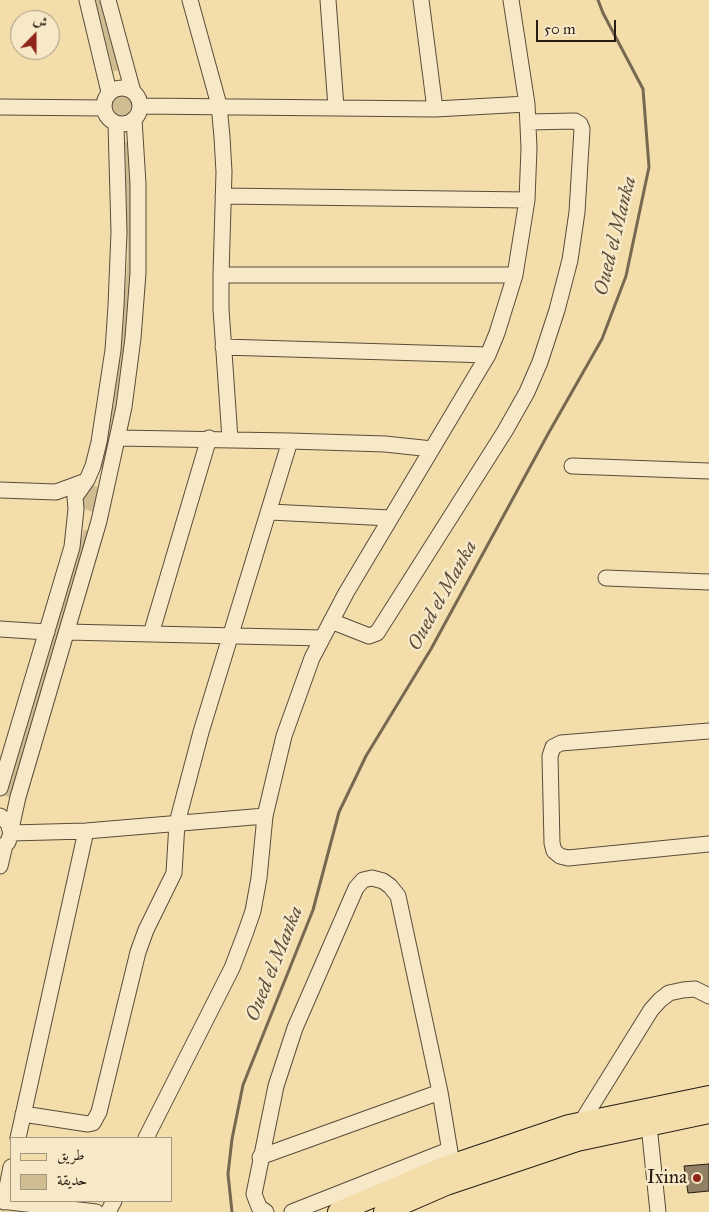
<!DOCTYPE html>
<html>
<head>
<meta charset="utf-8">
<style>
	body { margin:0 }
	#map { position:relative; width:709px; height:1212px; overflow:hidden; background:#f2ddab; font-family:"IM FELL Great Primer",Amiri,serif }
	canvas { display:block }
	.legend { position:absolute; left:10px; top:1137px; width:162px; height:65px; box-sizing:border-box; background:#f7e9c8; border:1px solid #a49780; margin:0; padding:6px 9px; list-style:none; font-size:15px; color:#271c14 }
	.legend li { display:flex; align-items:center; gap:10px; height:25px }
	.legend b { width:25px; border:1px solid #a49780 }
	.north { position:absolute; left:10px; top:10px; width:50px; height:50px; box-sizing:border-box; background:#f7e9c8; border:1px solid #a49780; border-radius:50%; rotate:22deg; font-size:14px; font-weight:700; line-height:20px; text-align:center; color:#271c14 }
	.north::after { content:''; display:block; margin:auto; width:18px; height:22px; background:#8f2418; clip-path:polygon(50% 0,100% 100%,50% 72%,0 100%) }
	.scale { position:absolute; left:536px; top:20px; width:80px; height:22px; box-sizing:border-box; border:2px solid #271c14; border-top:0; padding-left:6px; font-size:15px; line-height:18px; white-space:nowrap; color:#271c14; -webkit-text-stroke:4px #f7e9c8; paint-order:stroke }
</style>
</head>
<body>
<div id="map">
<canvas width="709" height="1212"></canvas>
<ul class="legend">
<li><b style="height:6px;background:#f2ddab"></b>طريق</li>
<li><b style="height:14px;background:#cfbc91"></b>حديقة</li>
</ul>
<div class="north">ش</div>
<div class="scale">50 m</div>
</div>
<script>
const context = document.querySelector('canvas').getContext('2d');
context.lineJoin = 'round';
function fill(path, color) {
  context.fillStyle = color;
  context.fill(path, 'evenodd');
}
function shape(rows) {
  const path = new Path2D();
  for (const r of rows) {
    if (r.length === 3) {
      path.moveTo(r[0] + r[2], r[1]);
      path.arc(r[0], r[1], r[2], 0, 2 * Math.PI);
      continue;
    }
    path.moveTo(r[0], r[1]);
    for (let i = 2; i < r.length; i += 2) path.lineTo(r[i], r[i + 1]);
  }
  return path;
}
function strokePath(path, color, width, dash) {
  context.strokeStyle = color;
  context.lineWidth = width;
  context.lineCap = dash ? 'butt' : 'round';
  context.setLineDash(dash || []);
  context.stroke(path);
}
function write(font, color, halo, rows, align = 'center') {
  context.font = font + ' "IM FELL Great Primer",serif';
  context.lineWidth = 5;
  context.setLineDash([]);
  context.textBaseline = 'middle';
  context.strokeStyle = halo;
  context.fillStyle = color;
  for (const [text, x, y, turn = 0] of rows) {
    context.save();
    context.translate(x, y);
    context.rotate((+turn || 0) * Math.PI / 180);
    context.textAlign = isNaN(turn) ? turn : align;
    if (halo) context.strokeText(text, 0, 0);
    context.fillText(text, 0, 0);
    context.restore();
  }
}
fill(shape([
	[95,0,102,0,121,70,113,71],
	[122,107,11],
	[125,142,130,142,132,253,128,328,121,389,106,469,100,468,122,327,128,256],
	[94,486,102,488,95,513,83,508,80,502,88,487],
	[84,530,90,531,10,798,4,795]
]), '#cfbc91');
strokePath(shape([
	[232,1212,228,1174,232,1139,243,1085,313,910,339,812,366,756,431,649,548,434,602,339,626,276,649,167,643,89,603,13,598,0]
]), '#776850', 3);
const building = shape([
	[709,1164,709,1191,688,1193,684,1166,709,1164]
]);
fill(building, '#918063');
strokePath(building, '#271c14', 1);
const minor = shape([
	[87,0,109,92],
	[108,0,133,92],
	[190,0,219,105,222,137,224,172,221,275,221,309,230,439],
	[328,0,336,107],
	[421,0,435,109],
	[122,106,18],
	[140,106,435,109,527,104],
	[0,107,103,108],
	[223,196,527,200],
	[221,275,515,275],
	[223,347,488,355],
	[118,438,290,441,385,444,432,449],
	[572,466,709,471],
	[0,490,56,492,86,481],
	[270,512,390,518],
	[606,578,709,582],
	[331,621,369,636,377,633,505,431,527,392,540,362,557,310,570,260,577,212,582,129,580,124,575,121,528,122],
	[0,629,47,632],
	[67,632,322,638],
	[151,634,209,438],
	[709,731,561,743,553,747,550,756,552,843,554,851,560,856,568,858,709,844],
	[0,788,72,547,76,509,75,497,87,480,93,466,99,442,113,350,116,306,119,232,116,124],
	[0,816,8,823,11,833,8,842,0,849],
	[11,829,18,797,99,521,124,407,133,338,138,273,138,184,134,119],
	[11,833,86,831,265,816],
	[0,866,5,845],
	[23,1114,88,1124,93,1123,99,1112,138,952,146,930,174,873,177,823,201,732,290,441],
	[648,1116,658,1212],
	[582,1121,651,1010,660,1000,669,993,683,990,695,989,709,996],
	[18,1138,86,831],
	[146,1138,232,968,245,934,253,911,259,878,265,816,284,736,312,658,346,593,488,355,497,333,515,275,527,200,529,148,527,104,511,0],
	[260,1157,440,1092],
	[0,1201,96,1212],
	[4,1202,11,1167],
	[108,1212,114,1201],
	[266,1212,259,1207,254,1194,276,1086,295,1028,356,888,363,880,372,878,383,881,390,886,398,896,440,1092,452,1164],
	[292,1212,449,1150]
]);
const major = shape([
	[338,1212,442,1168,569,1125,709,1096],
	[384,1212,446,1185,577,1141,709,1113]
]);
strokePath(minor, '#5a4c3a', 17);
strokePath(major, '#271c14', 22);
strokePath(minor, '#f7e9c8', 15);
strokePath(major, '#f2ddab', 20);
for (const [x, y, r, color] of [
	[697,1178,5,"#8f2418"]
]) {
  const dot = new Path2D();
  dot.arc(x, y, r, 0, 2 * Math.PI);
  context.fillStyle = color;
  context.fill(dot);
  strokePath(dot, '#f7e9c8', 2);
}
write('19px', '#271c14', '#f7e9c8', [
	["Ixina",687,1178]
], 'right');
write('italic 20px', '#5d4f3c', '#f7e9c8', [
	["Oued el Manka",616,236,-76],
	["Oued el Manka",443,596,-61],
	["Oued el Manka",275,964,-68]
]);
</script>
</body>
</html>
